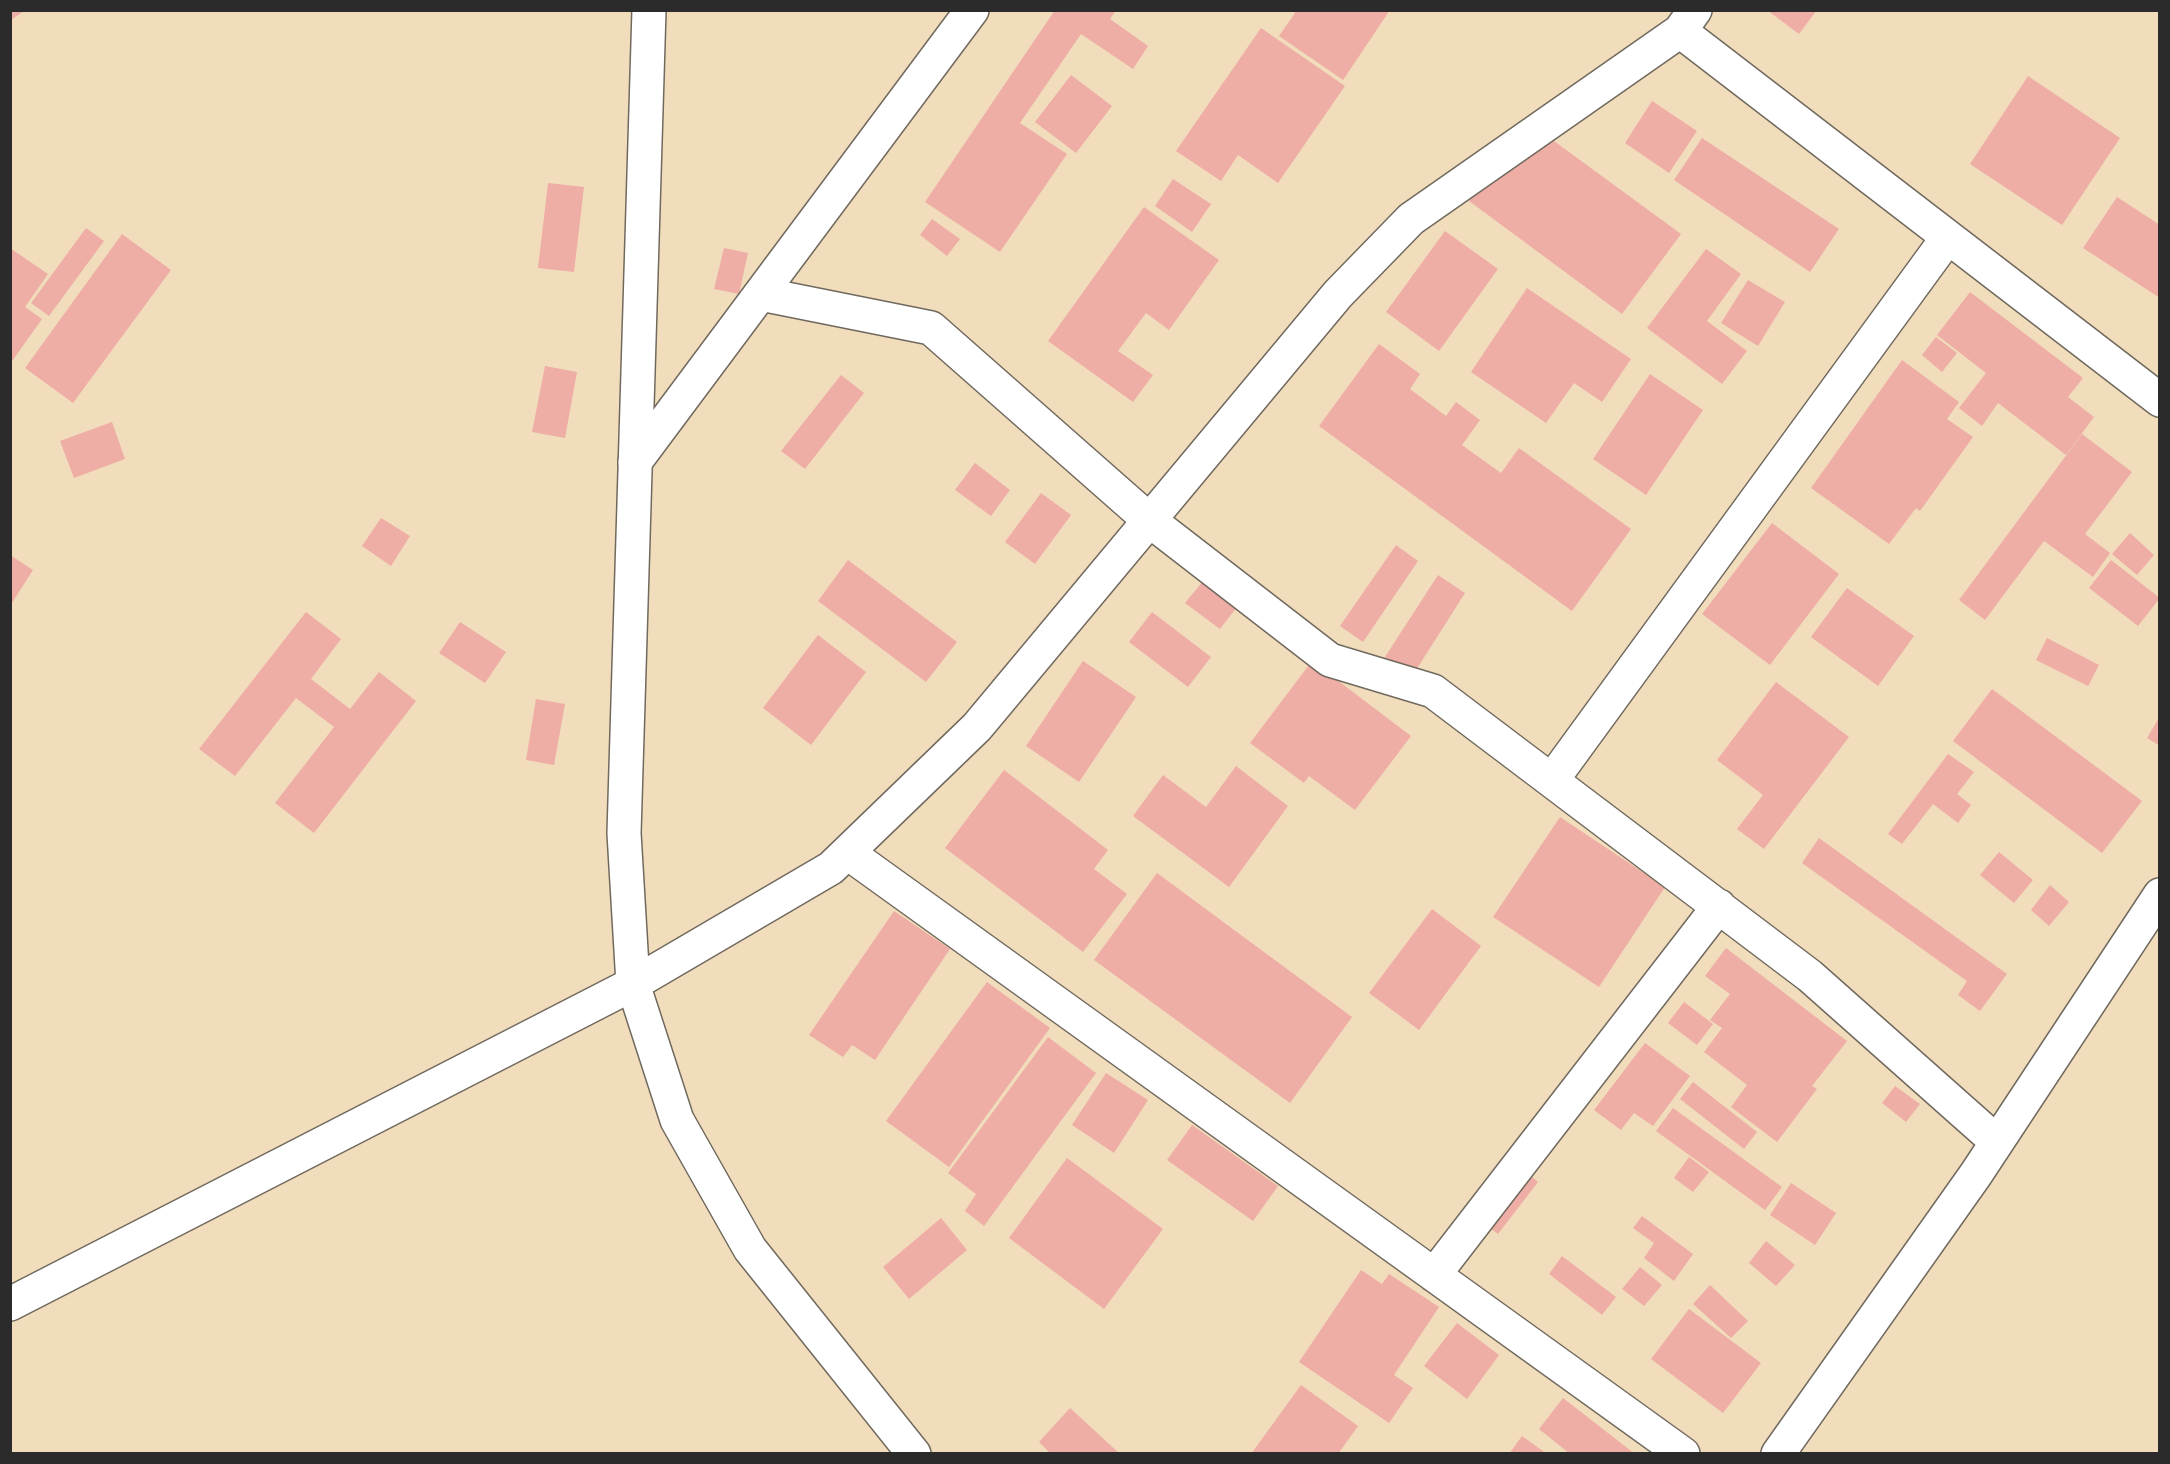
<!DOCTYPE html>
<html>
<head>
<meta charset="utf-8">
<style>
	body { margin:0 }
	#map { position:relative; width:2170px; height:1464px; overflow:hidden; background:#f1ddbc; font-family:"Patrick Hand",sans-serif }
	canvas { display:block }
	.frame { position:absolute; inset:0; border:12px solid #2b2b2b; pointer-events:none }
</style>
</head>
<body>
<div id="map">
<canvas width="2170" height="1464"></canvas>
<div class="frame"></div>
</div>
<script>
const context = document.querySelector('canvas').getContext('2d');
context.lineJoin = 'round';
function fill(path, color) {
  context.fillStyle = color;
  context.fill(path, 'evenodd');
}
function shape(rows) {
  const path = new Path2D();
  for (const r of rows) {
    path.moveTo(r[0], r[1]);
    for (let i = 2; i < r.length; i += 2) path.lineTo(r[i], r[i + 1]);
  }
  return path;
}
function strokePath(path, color, width, dash) {
  context.strokeStyle = color;
  context.lineWidth = width;
  context.lineCap = dash ? 'butt' : 'round';
  context.setLineDash(dash || []);
  context.stroke(path);
}
fill(shape([
	[10,10,25,10,10,21],
	[1055,10,1116,10,1110,19,1148,46,1133,69,1081,34,1020,123,1067,154,1000,252,925,202],
	[1291,10,1390,10,1343,80,1279,36,1295,13],
	[1767,10,1817,10,1799,34],
	[1261,28,1345,86,1278,183,1238,155,1221,181,1176,151],
	[1071,75,1112,106,1076,153,1035,122],
	[2028,76,2120,138,2062,225,1970,164],
	[1652,101,1697,131,1669,173,1625,143],
	[1528,122,1681,234,1622,314,1469,201],
	[1702,138,1839,229,1810,272,1674,180],
	[1173,179,1211,204,1192,232,1155,206],
	[548,183,584,187,574,272,538,268],
	[2117,197,2160,225,2160,298,2083,248],
	[1144,207,1219,260,1169,330,1146,313,1118,351,1153,375,1133,402,1048,341],
	[932,219,960,239,947,256,920,235],
	[86,228,104,241,49,316,31,303],
	[1445,231,1498,269,1439,351,1386,312],
	[122,234,171,270,73,403,25,368],
	[10,248,48,274,25,307,42,319,10,364],
	[724,248,748,253,739,294,714,289],
	[1706,249,1741,274,1707,321,1747,351,1722,384,1647,328],
	[1748,280,1785,302,1758,346,1721,323],
	[1527,288,1631,359,1602,402,1574,383,1546,423,1471,372],
	[1970,292,2083,378,2068,397,2094,417,2066,455,1998,403,1982,426,1959,408,1986,373,1937,335],
	[1936,337,1957,353,1942,372,1922,355],
	[1379,344,1420,374,1410,389,1446,416,1456,402,1480,420,1462,445,1501,473,1519,448,1631,529,1572,611,1319,426],
	[1902,360,1959,402,1947,419,1973,437,1920,511,1916,508,1889,544,1811,488],
	[545,366,577,372,565,438,532,432],
	[1650,374,1703,410,1646,495,1593,459],
	[841,375,864,393,805,469,781,451],
	[112,422,125,459,74,478,60,441],
	[2082,434,2132,472,2085,534,2110,553,2093,577,2044,541,1985,620,1959,600],
	[975,463,1010,490,991,516,955,490],
	[1041,493,1071,515,1035,564,1005,542],
	[381,518,410,536,391,566,362,546],
	[1772,523,1839,574,1770,665,1702,614],
	[2130,533,2154,555,2137,575,2112,554],
	[1396,545,1418,561,1363,642,1340,626],
	[10,555,33,570,10,606],
	[848,560,957,642,926,682,818,601],
	[2111,560,2160,598,2138,626,2089,588],
	[1438,575,1465,593,1411,678,1383,660],
	[1203,581,1237,607,1220,629,1185,603],
	[1847,588,1914,636,1878,686,1811,637],
	[306,612,341,639,311,679,350,709,379,672,416,701,314,833,275,803,334,727,296,698,235,776,199,749],
	[1152,612,1211,657,1188,687,1129,642],
	[460,622,506,652,485,683,439,653],
	[818,635,866,672,811,745,763,708],
	[2047,638,2099,665,2088,686,2036,660],
	[1083,661,1136,697,1079,782,1026,746],
	[1312,661,1411,736,1355,810,1309,776,1304,783,1250,743],
	[1776,682,1849,737,1764,849,1737,829,1763,795,1717,760],
	[1992,689,2142,801,2102,853,1953,741],
	[536,699,565,704,554,765,526,760],
	[2160,716,2160,746,2147,738],
	[1948,754,1974,772,1957,794,1971,805,1958,823,1933,804,1902,844,1888,834],
	[1236,766,1288,806,1229,887,1133,816,1163,775,1206,807],
	[1004,770,1108,850,1094,869,1127,894,1083,952,945,848],
	[1560,817,1665,887,1599,987,1493,917],
	[1819,838,2007,974,1980,1011,1958,995,1967,981,1802,863],
	[1999,852,2033,880,2014,903,1980,875],
	[1157,873,1352,1017,1290,1103,1094,960],
	[2050,885,2069,902,2049,926,2031,910],
	[1432,909,1481,946,1419,1030,1369,993],
	[894,911,950,949,875,1060,852,1045,843,1057,809,1035],
	[1726,948,1847,1041,1812,1086,1817,1089,1777,1142,1731,1107,1747,1085,1704,1052,1722,1028,1710,1020,1730,994,1705,976],
	[987,982,1050,1028,949,1167,886,1121],
	[1684,1002,1713,1024,1697,1045,1668,1023],
	[1048,1037,1096,1073,984,1226,965,1211,976,1194,948,1173],
	[1645,1043,1690,1076,1653,1126,1634,1113,1621,1130,1594,1110],
	[1106,1073,1148,1100,1114,1153,1072,1125],
	[1693,1082,1757,1132,1744,1149,1680,1099],
	[1895,1086,1920,1104,1906,1122,1882,1103],
	[1673,1108,1782,1187,1765,1210,1656,1131],
	[1192,1125,1278,1186,1253,1221,1167,1160],
	[1689,1157,1709,1172,1693,1192,1674,1178],
	[1067,1158,1163,1229,1104,1309,1009,1238],
	[1525,1171,1538,1182,1498,1234,1484,1224],
	[1791,1183,1836,1213,1815,1245,1770,1215],
	[1642,1216,1693,1254,1674,1281,1644,1258,1654,1243,1633,1228],
	[941,1218,967,1250,909,1299,883,1267],
	[1766,1241,1795,1265,1776,1286,1749,1263],
	[1562,1256,1616,1297,1602,1315,1549,1274],
	[1640,1267,1662,1285,1644,1306,1622,1289],
	[1361,1270,1382,1284,1389,1274,1439,1307,1394,1375,1413,1388,1389,1423,1299,1362],
	[1710,1285,1748,1321,1731,1338,1693,1304],
	[1689,1309,1761,1363,1723,1413,1651,1359],
	[1457,1323,1499,1355,1467,1399,1424,1366],
	[1301,1385,1358,1426,1338,1454,1251,1454],
	[1563,1398,1635,1454,1570,1454,1539,1429],
	[1070,1408,1120,1454,1051,1454,1039,1442],
	[1522,1436,1547,1454,1509,1454]
]), '#eeada5');
const minor = shape([
	[1680,31,2160,400],
	[761,294,931,328,1149,520,1330,660,1433,691,1810,976,1997,1142],
	[635,462,972,10],
	[1552,780,1948,237],
	[848,853,1683,1454],
	[1434,1275,1719,906],
	[10,1304,633,984,831,868,977,727,1338,294,1411,219,1680,31,1695,10],
	[1778,1454,1976,1174,2160,895]
]);
const tertiary = shape([
	[649,10,624,833,633,984,677,1120,750,1249,914,1454]
]);
strokePath(minor, '#70695e', 36);
strokePath(tertiary, '#70695e', 36);
strokePath(minor, '#fff', 33);
strokePath(tertiary, '#fff', 33);
</script>
</body>
</html>
